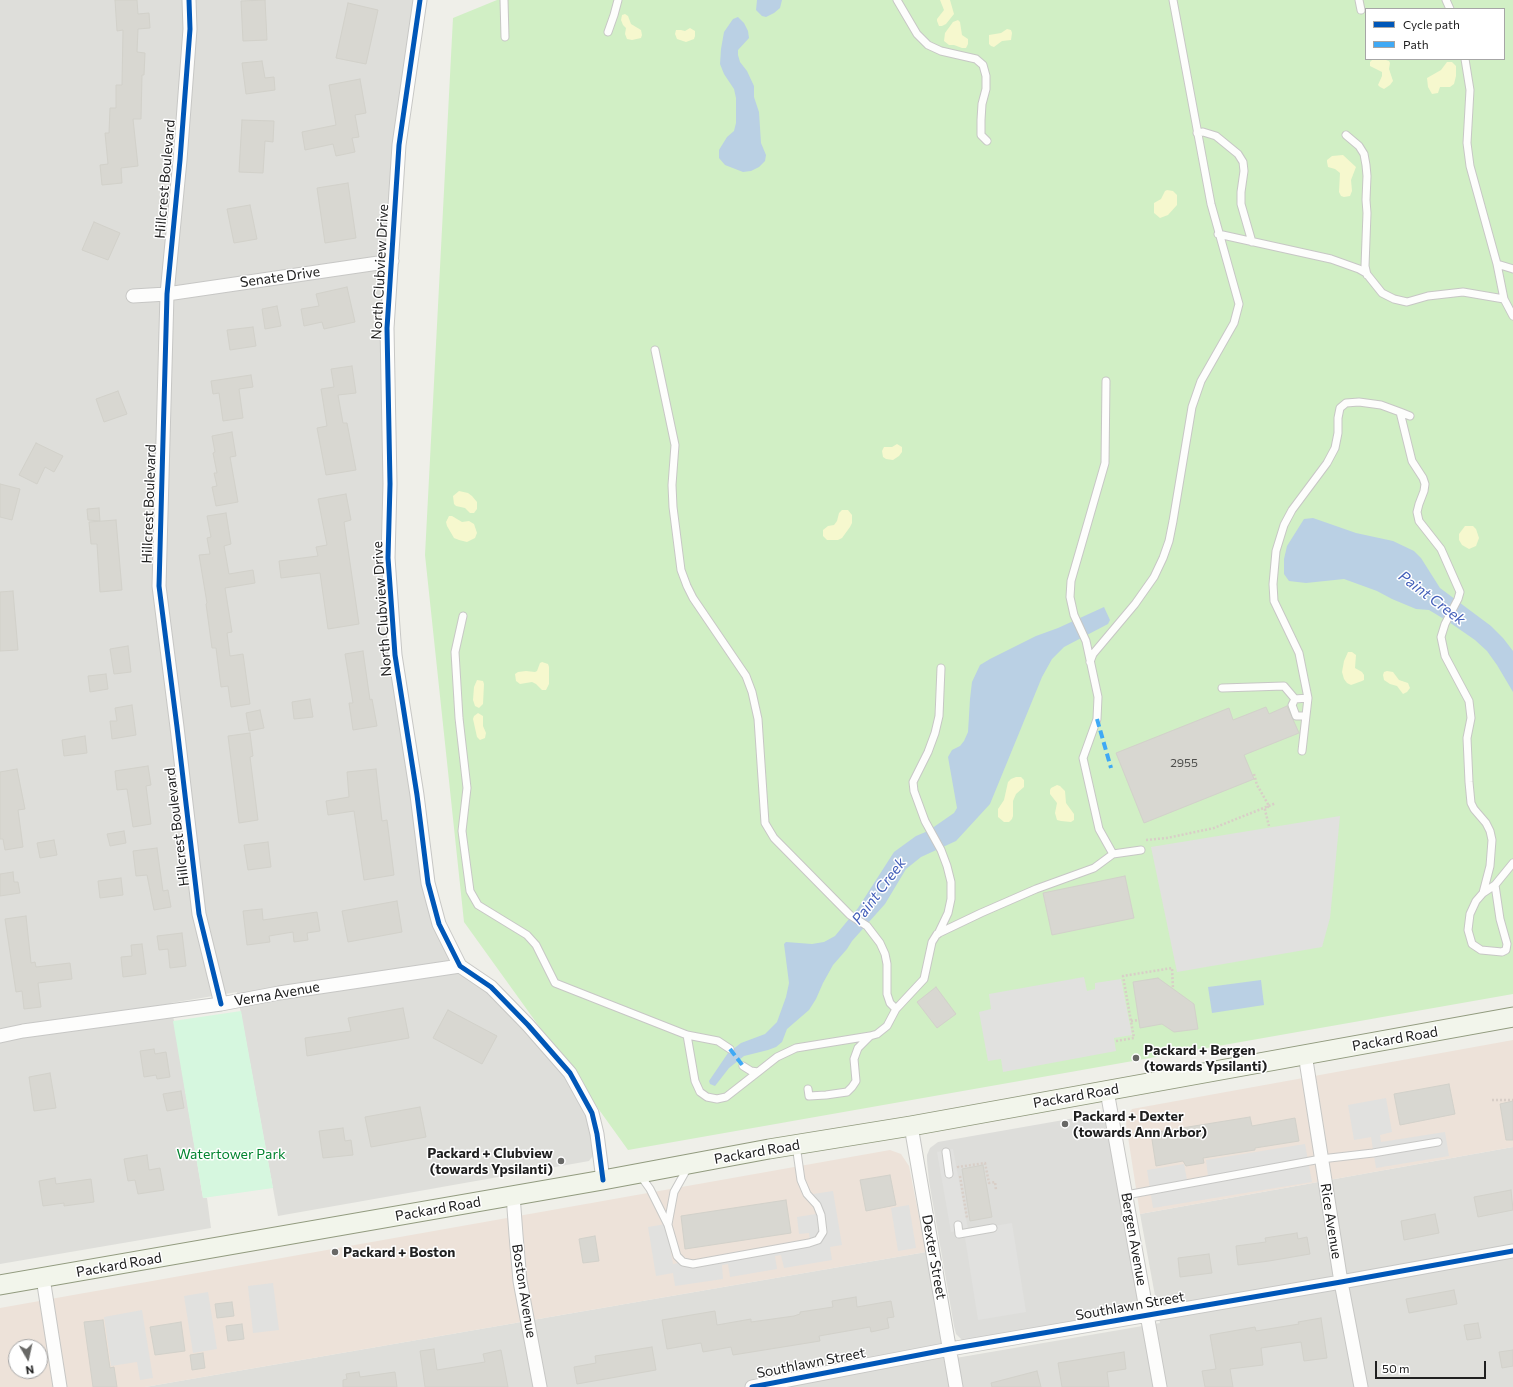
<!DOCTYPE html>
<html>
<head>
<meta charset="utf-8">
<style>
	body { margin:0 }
	#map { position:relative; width:1513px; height:1387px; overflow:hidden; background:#efefe9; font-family:Commissioner,sans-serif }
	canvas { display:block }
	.legend { position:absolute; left:1365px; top:8px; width:140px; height:52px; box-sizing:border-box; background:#fff; border:1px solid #a6a6a6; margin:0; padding:5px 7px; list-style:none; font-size:12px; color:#202020 }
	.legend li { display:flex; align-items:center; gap:8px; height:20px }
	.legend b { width:20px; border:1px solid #a6a6a6 }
	.north { position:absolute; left:8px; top:1339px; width:40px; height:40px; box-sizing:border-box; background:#fff; border:1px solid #a6a6a6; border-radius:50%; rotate:171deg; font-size:11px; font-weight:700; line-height:16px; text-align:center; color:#202020 }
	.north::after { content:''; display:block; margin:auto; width:14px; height:18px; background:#686866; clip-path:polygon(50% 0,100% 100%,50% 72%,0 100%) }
	.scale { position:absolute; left:1375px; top:1361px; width:111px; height:18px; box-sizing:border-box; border:2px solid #202020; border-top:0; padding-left:5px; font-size:12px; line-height:14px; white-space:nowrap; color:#202020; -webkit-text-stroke:3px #fff; paint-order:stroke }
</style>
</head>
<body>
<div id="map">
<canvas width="1513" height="1387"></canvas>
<ul class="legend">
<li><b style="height:5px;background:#0057b8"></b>Cycle path</li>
<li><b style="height:5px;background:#3fa9f5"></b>Path</li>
</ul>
<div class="north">N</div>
<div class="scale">50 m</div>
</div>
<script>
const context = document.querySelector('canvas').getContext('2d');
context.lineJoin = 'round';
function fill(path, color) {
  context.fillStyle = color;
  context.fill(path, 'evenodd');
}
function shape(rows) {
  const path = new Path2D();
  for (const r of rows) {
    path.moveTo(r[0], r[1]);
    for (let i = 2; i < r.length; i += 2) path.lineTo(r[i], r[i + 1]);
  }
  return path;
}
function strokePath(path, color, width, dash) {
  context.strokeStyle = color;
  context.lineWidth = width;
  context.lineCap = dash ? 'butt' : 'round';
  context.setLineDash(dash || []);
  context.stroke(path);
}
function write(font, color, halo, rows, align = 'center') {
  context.font = font + ' Commissioner,sans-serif';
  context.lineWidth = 3;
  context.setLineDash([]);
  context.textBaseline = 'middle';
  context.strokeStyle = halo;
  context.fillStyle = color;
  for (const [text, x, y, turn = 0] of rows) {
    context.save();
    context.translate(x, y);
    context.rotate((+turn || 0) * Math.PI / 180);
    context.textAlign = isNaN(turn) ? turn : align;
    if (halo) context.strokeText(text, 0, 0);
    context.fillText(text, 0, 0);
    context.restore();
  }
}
fill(shape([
	[0,0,417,0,399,122,386,576,442,941,446,953,456,971,486,990,550,1058,578,1097,588,1118,594,1150,592,1157,589,1161,278,1216,237,992,171,1003,203,1198,207,1198,211,1228,0,1264],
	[1513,1147,1513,1387,145,1387,926,1252,944,1360,1160,1323,1140,1214]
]), '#dededa');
fill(shape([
	[1513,1040,1513,1147,1140,1214,1126,1124,1127,1117,1132,1109],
	[890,1150,901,1154,909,1166,926,1252,145,1387,0,1387,0,1308],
	[16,1347,40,1347,40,1371,16,1371]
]), '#ede2d9');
fill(shape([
	[1092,1115,1099,1117,1106,1124,1110,1135,1141,1304,1139,1308,1135,1312,963,1341,956,1334,954,1326,929,1181,927,1161,927,1155,930,1148,938,1142]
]), '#ddddda');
fill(shape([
	[497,0,1513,0,1513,994,628,1150,464,922,425,555,453,18],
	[1366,9,1504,9,1504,59,1366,59]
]), '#d1efc5');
fill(shape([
	[940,0,950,0,954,14,946,24,942,26,939,26,937,21,937,19,944,10],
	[625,14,628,16,631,24,641,30,642,35,641,38,632,40,627,39,625,34,626,28,623,25,621,20,622,15],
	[958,20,960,22,962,35,968,39,968,44,966,48,962,48,954,45,949,45,944,41,945,33,953,22],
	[690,28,695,31,695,36,694,39,686,42,677,39,675,34,676,30,681,30,685,31],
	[1007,29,1011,30,1012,33,1011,40,1002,41,994,47,991,46,989,44,989,35,1001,33],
	[1373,59,1383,59,1389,61,1390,63,1389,69,1393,81,1390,85,1384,89,1380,87,1378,85,1382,76,1382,72,1370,66,1370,62],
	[1447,62,1452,62,1456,66,1456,76,1454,84,1450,87,1440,87,1438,93,1432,94,1428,87,1427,78,1441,70],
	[1343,155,1356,167,1351,180,1352,191,1350,196,1344,197,1341,196,1339,192,1340,173,1335,169,1328,167,1327,162,1327,160,1332,156],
	[1167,190,1173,191,1177,195,1177,205,1168,215,1160,218,1154,213,1154,203,1161,199,1165,191],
	[897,444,902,447,902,452,899,456,893,460,886,459,883,457,882,451,884,447,892,447],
	[459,491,468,493,472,496,477,502,477,509,474,513,470,513,465,508,456,506,454,504,453,496],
	[842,510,848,510,852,515,852,523,850,527,842,538,838,540,827,540,823,536,823,530,828,526,834,525,837,521,839,513],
	[449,516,452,516,462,522,469,521,474,524,477,533,475,538,467,542,459,540,454,538,447,526,446,522],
	[1465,526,1473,526,1476,529,1479,538,1476,546,1469,549,1462,545,1459,540,1459,534],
	[1348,652,1352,652,1356,655,1355,668,1362,672,1364,675,1364,680,1362,681,1351,685,1347,683,1344,679,1342,672,1344,661],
	[542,662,548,664,549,667,549,684,546,690,542,690,536,684,532,682,520,684,516,681,515,674,518,672,526,671,535,672,537,671,540,663],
	[1387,671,1393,672,1399,680,1408,683,1410,688,1407,692,1403,694,1397,686,1390,684,1384,680,1383,675,1384,672],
	[477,680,483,681,484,684,483,704,479,708,475,706,473,700,474,687],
	[478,713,483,716,483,726,486,733,485,738,480,740,477,737,473,719,474,716],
	[1016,777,1021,777,1024,780,1024,787,1016,794,1013,801,1013,816,1012,819,1009,822,1004,822,998,817,998,809,1004,800,1008,782,1011,779],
	[1057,785,1060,786,1065,791,1066,803,1074,814,1074,820,1071,822,1061,821,1057,820,1055,813,1057,803,1050,794,1050,790,1051,788]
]), '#f6f8ce');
fill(shape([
	[241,1011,273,1188,203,1198,173,1021]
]), '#d6f7df');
fill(shape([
	[1340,816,1330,918,1322,947,1177,972,1151,847],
	[1084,977,1087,991,1095,989,1095,983,1121,979,1132,1035,1114,1038,1116,1051,1003,1072,1001,1059,988,1061,979,1012,991,1009,989,994],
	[1386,1098,1392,1132,1380,1135,1381,1142,1445,1132,1449,1156,1376,1168,1371,1137,1354,1140,1348,1105],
	[1305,1144,1312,1182,1153,1208,1147,1170,1184,1164,1187,1180,1208,1176,1206,1160],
	[953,1149,968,1229,951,1232,937,1152],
	[833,1191,842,1245,830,1247,832,1260,784,1268,781,1255,775,1256,777,1269,730,1277,728,1264,722,1265,723,1279,675,1286,673,1273,656,1276,648,1227,666,1224,673,1264,810,1241,809,1233,799,1234,797,1217,816,1214,813,1194],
	[909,1205,916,1248,898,1251,891,1208],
	[1012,1223,1026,1312,978,1320,964,1231],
	[273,1283,279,1330,253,1333,248,1286],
	[208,1292,217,1349,193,1353,184,1296],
	[142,1310,153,1378,140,1380,137,1362,111,1366,104,1317]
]), '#e1e1df');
fill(shape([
	[757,0,782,0,780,8,774,13,766,17,762,16,756,10],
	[738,17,744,23,748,31,749,38,738,50,738,55,740,62,747,71,754,86,754,97,759,112,761,143,766,155,765,161,759,167,751,171,743,172,725,165,719,158,719,150,727,137,734,131,736,123,736,98,734,89,724,74,720,64,721,49,724,32,733,19],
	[1313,518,1356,533,1393,541,1414,551,1421,558,1440,588,1491,626,1503,638,1513,651,1513,692,1497,665,1487,651,1475,640,1449,622,1429,610,1416,609,1392,599,1377,591,1344,579,1306,583,1289,581,1284,574,1284,559,1287,546,1304,519],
	[1104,607,1110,620,1108,624,1064,647,1052,659,1042,677,990,804,956,841,921,857,906,869,885,904,852,941,847,949,833,965,823,983,816,999,809,1010,787,1029,782,1042,776,1047,768,1050,744,1056,729,1068,715,1086,710,1084,709,1081,728,1053,741,1043,765,1034,777,1022,786,997,789,983,784,944,786,942,812,944,824,942,835,936,858,908,894,852,916,836,928,831,954,813,957,808,948,757,952,750,960,746,964,741,968,732,970,699,972,682,980,665,990,659,1036,636,1058,628],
	[1261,980,1264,1005,1212,1013,1208,987]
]), '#bad0e4');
const building = shape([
	[115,0,137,0,138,14,149,13,150,28,138,29,137,52,145,53,144,75,142,75,141,119,133,119,138,166,121,168,122,183,102,185,100,165,108,164,105,133,109,133,110,108,116,108,116,85,122,85,123,30,117,31,115,0],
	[265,0,267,40,243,41,241,1,265,0],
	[348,3,378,10,366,64,336,58,348,3],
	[262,61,265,78,274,77,275,90,246,94,242,63,262,61],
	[360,79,366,113,355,115,359,137,352,138,355,152,336,156,333,144,305,150,302,132,336,125,329,85,360,79],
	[242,120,274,121,273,142,265,141,263,173,239,172,242,120],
	[348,183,356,238,325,243,317,188,348,183],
	[250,205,257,239,234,243,227,209,250,205],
	[94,222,120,233,108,260,82,250,94,222],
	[347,287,355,322,324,329,322,322,304,326,301,309,319,306,316,294,347,287],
	[277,306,281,326,265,329,262,309,277,306],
	[253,327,256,346,230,350,227,330,253,327],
	[352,366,356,393,338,395,343,423,347,423,356,470,326,475,317,428,327,426,321,389,334,387,331,369,352,366],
	[251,375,253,387,239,389,243,418,223,421,219,393,213,394,211,381,251,375],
	[118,391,127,414,104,422,96,399,118,391],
	[232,432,236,456,230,457,238,502,216,506,212,487,217,486,214,473,217,473,213,453,215,452,212,436,232,432],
	[36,443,63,456,54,472,45,467,37,484,19,475,36,443],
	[0,484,20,489,12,520,0,517,0,484],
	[346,494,351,520,344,522,359,624,328,629,320,573,281,578,279,561,318,556,316,547,327,545,318,499,346,494],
	[99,508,100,521,88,520,87,509,99,508],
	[226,513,231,544,224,546,229,574,253,570,255,583,225,588,232,632,227,633,230,656,243,654,250,704,231,707,228,686,221,687,216,648,212,648,206,604,207,603,199,555,210,554,207,538,211,537,207,516,226,513],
	[116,520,122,590,100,592,97,544,91,544,89,522,116,520],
	[13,591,18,650,0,651,0,592,13,591],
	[128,646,131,672,114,674,110,649,128,646],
	[363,651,370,700,372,699,377,726,353,730,349,703,353,703,345,654,363,651],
	[106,674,108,689,90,692,88,676,106,674],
	[310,699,313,717,294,719,292,702,310,699],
	[132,705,136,735,112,739,110,721,117,721,115,708,132,705],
	[1287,706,1299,733,1244,755,1254,779,1144,823,1116,753,1229,708,1233,720,1266,707,1269,714,1287,706],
	[260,710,264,728,249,731,246,713,260,710],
	[250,733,253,756,250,757,258,820,239,823,228,736,250,733],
	[85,736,87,753,64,756,62,740,85,736],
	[148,766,151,785,146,786,151,824,133,827,127,789,117,790,115,771,148,766],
	[17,769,25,809,18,810,23,847,5,850,3,839,0,839,0,772,17,769],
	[376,769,382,821,387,820,394,875,364,880,354,811,328,815,326,801,349,797,347,772,376,769],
	[124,831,126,843,110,846,107,834,124,831],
	[54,840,57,855,40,858,37,843,54,840],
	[268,842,271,867,248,870,244,845,268,842],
	[157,848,163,891,168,890,171,907,154,910,147,875,136,876,133,851,157,848],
	[13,872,14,882,18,882,20,893,0,896,0,874,13,872],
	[1125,876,1134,918,1052,935,1043,893,1125,876],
	[121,878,123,895,100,898,98,881,121,878],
	[397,901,402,932,348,942,342,911,397,901],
	[262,909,263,920,317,912,320,931,307,933,308,940,294,942,293,932,269,936,270,942,247,945,243,911,262,909],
	[26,916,31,963,35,962,36,967,70,963,72,979,38,983,41,1007,24,1009,22,991,16,992,5,919,26,916],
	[182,933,186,966,170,968,168,949,159,950,157,936,182,933],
	[142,944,146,974,123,977,121,957,132,956,131,945,142,944],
	[1158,978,1194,1004,1198,1029,1174,1032,1162,1024,1140,1028,1133,982,1158,978],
	[936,987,956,1014,937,1028,917,1002,936,987],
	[403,1008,409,1038,307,1056,305,1038,351,1031,348,1018,403,1008],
	[448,1010,497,1036,482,1064,433,1038,448,1010],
	[154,1049,155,1054,166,1052,170,1077,157,1079,156,1075,144,1077,140,1051,154,1049],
	[50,1073,56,1108,34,1111,29,1077,50,1073],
	[1449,1084,1455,1114,1400,1125,1394,1094,1449,1084],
	[181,1091,184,1108,167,1111,163,1094,181,1091],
	[1513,1101,1513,1140,1506,1140,1500,1104,1513,1101],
	[420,1107,426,1137,371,1147,365,1117,420,1107],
	[1250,1117,1252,1126,1295,1118,1299,1141,1255,1148,1255,1150,1203,1158,1204,1163,1186,1166,1183,1161,1156,1166,1151,1133,1250,1117],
	[343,1128,345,1141,351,1140,353,1155,323,1158,319,1131,343,1128],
	[147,1155,149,1170,160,1168,164,1190,138,1194,135,1180,128,1181,124,1159,147,1155],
	[983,1165,992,1217,970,1221,962,1169,983,1165],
	[890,1175,896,1205,866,1211,860,1180,890,1175],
	[55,1178,56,1184,91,1179,94,1202,64,1206,64,1203,43,1206,39,1181,55,1178],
	[1511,1190,1513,1210,1478,1217,1474,1197,1511,1190],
	[786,1200,791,1233,685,1249,681,1216,786,1200],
	[1435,1214,1439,1233,1404,1240,1401,1221,1435,1214],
	[1297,1233,1298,1239,1307,1237,1310,1254,1269,1261,1238,1265,1236,1246,1266,1242,1265,1238,1297,1233],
	[595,1236,599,1261,583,1263,579,1239,595,1236],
	[1209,1254,1212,1273,1180,1277,1178,1258,1209,1254],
	[1454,1290,1457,1304,1409,1313,1406,1299,1454,1290],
	[856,1297,857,1307,891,1301,894,1317,887,1318,889,1328,871,1332,870,1327,819,1336,820,1341,733,1355,731,1347,703,1352,701,1343,667,1349,662,1320,715,1311,717,1325,751,1319,751,1322,794,1316,800,1314,800,1312,833,1307,832,1301,856,1297],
	[232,1302,234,1316,217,1318,215,1304,232,1302],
	[1321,1318,1327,1358,1304,1361,1301,1342,1261,1348,1263,1365,1230,1369,1233,1387,1205,1387,1202,1371,1216,1369,1210,1335,1255,1327,1256,1331,1299,1324,1298,1322,1321,1318],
	[103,1320,110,1368,114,1367,117,1387,93,1387,84,1322,103,1320],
	[181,1322,185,1351,155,1355,150,1327,181,1322],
	[1478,1323,1481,1338,1467,1340,1464,1325,1478,1323],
	[242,1324,244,1339,228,1341,226,1326,242,1324],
	[652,1347,656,1370,577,1384,574,1367,596,1363,595,1356,652,1347],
	[434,1349,437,1370,485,1362,483,1354,501,1350,508,1387,425,1387,420,1351,434,1349],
	[1513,1350,1513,1366,1502,1368,1499,1352,1513,1350],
	[1124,1352,1126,1369,1107,1372,1109,1387,1062,1387,1058,1363,1124,1352],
	[203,1353,205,1368,192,1370,190,1355,203,1353],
	[1037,1371,1041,1387,992,1387,991,1383,1037,1371],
	[359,1372,360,1377,395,1372,397,1387,343,1387,343,1380,347,1379,346,1374,359,1372]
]);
fill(building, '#d8d7d1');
strokePath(building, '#d2d1ca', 1);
const lane = shape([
	[504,0,505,37],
	[897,0,917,34,928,45,941,51,976,59,983,65,986,76,986,89,982,104,981,120,981,135,987,141],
	[1359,0,1361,10],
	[1446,0,1450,9],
	[608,32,614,15,618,0],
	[1465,59,1470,90,1467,143,1470,166,1497,264],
	[1197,133,1203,132,1216,136,1238,154,1243,162,1244,171,1241,192,1241,204,1252,242],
	[1346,135,1359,146,1364,154,1366,165,1367,176,1366,200,1367,213,1365,266,1367,275],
	[1218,234,1331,259,1359,269,1366,273,1382,293,1394,299,1407,302,1428,296,1463,292,1504,299],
	[1513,269,1497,264,1504,299,1513,316],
	[655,350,675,445,672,485,673,507,681,570,687,586,693,598,746,676,752,692,758,719,765,823,774,838,850,915,867,926,880,943,885,954,887,964,887,994,890,1003,896,1009,924,979,932,942,937,934,981,913,1036,889,1094,868,1113,854],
	[1106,381,1105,463,1071,581,1070,597,1074,615,1086,641,1098,697,1097,719,1083,758,1099,829,1113,854,1141,850],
	[1400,412,1410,416],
	[463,616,455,652,459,718,467,788,462,831,470,891,478,905,527,935,536,945,555,983,687,1035,718,1041,730,1049],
	[1090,662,1093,654,1135,604,1154,577,1163,558,1169,541,1173,521,1192,407,1201,381,1234,323,1239,304,1211,204,1173,0],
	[1222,688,1284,686,1295,699,1308,698],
	[1295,699,1292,705,1296,716,1306,716],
	[1302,751,1308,698,1299,653,1274,601,1273,584,1276,551,1284,525,1292,510,1327,463,1335,448,1338,433,1338,418,1340,408,1346,403,1359,402,1381,405,1400,412,1412,461,1423,478,1425,484,1424,491,1419,504,1417,512,1419,521,1441,549,1460,592,1458,599,1445,624,1441,637,1445,656,1469,701,1471,718,1467,738,1469,782,1471,803,1474,809,1486,823,1490,831,1492,840,1490,866,1483,893,1495,885,1513,863],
	[1483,893,1476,901,1470,914,1468,930,1472,944,1481,950,1502,952,1506,950,1507,944,1500,919,1495,885],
	[938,934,948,913,951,899,951,882,947,866,941,850,925,821,914,791,913,782,928,752,935,733,939,716,941,668],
	[687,1035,695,1081,700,1092,707,1097,717,1099,726,1097,758,1072],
	[743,1066,751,1071,758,1072,777,1057,796,1048,870,1036],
	[808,1089,809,1096,826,1095,847,1092,852,1087,856,1081,854,1059,858,1048,870,1036,877,1034,887,1026,896,1009],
	[946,1152,949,1174],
	[640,1175,650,1189,668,1225,677,1256,683,1262,693,1264,809,1243,818,1240,823,1232,821,1215,817,1205,807,1194,801,1180,796,1145],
	[1126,1195,1321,1159,1373,1153,1438,1142],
	[668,1224,674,1192,688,1167],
	[958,1225,959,1234,993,1228]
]);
const street = shape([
	[189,0,190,29,180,160,167,294,159,586,177,727,199,914,221,1004],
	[420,0,399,145,387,328,390,484,388,558,395,655,417,795,428,883,439,924,460,966,491,987,528,1025,570,1073,592,1113,597,1134,603,1180],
	[133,296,167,294,392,261],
	[0,1036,23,1031,221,1004,279,993,460,966],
	[1305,1054,1341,1282,1361,1387],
	[1107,1091,1160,1387],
	[911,1126,956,1387],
	[513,1195,516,1235,520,1281,540,1387],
	[43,1278,60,1387],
	[752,1387,950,1349,1341,1282,1513,1251]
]);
const secondary = shape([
	[0,1285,603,1180,769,1149,911,1126,1513,1017]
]);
strokePath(lane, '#c7c7c5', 9);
strokePath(street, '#c7c7c5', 15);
strokePath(secondary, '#929b7f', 21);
strokePath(shape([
	[1254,774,1257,785,1269,806,1265,810,1269,826],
	[1146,840,1167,838,1214,828,1276,803],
	[1131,1021,1139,1020],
	[1116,1041,1134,1038,1123,976,1172,968,1173,989],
	[1492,1100,1513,1100],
	[958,1166,958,1167,985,1163,989,1183,995,1182,996,1190],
	[960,1176,967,1218]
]), '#d8cec7', 2.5, [2, 2]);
strokePath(lane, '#fdfdfc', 7);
strokePath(street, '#fdfdfc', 13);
strokePath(secondary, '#f2f5eb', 19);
strokePath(shape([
	[1097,719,1111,768],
	[730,1049,743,1066]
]), '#3fa9f5', 4, [8, 4]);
strokePath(shape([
	[189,0,190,29,180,160,167,294,159,586,177,727,199,914,221,1004],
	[420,0,399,145,387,328,390,484,388,558,395,655,417,795,428,883,439,924,460,966,491,987,528,1025,570,1073,592,1113,597,1134,603,1180],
	[752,1387,950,1349,1341,1282,1513,1251]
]), '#0057b8', 5);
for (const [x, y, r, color] of [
	[1136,1058,4,"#686866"],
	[1065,1124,4,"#686866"],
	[561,1161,4,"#686866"],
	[335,1252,4,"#686866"]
]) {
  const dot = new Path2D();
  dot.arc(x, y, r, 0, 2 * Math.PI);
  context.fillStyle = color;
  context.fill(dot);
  strokePath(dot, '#fff', 1.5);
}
write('12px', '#4f4f4d', null, [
	["2955",1184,763]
]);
write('14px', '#202020', '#fff', [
	["Hillcrest Boulevard",165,179,-85],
	["North Clubview Drive",380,272,-87],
	["Senate Drive",280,277,-8],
	["Hillcrest Boulevard",149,504,-88],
	["North Clubview Drive",382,609,-94],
	["Hillcrest Boulevard",177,827,-97],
	["Verna Avenue",277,994,-10],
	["Packard Road",1395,1039,-10],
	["Packard Road",1076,1096,-10],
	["Packard Road",757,1152,-10],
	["Packard Road",438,1209,-10],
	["Rice Avenue",1331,1221,81],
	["Bergen Avenue",1134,1239,80],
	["Dexter Street",934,1257,80],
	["Packard Road",119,1265,-10],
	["Boston Avenue",524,1291,81],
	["Southlawn Street",1130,1306,-10],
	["Southlawn Street",811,1363,-11]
]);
write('bold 14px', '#202020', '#fff', [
	["Packard + Bergen",1144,1050],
	["(towards Ypsilanti)",1144,1066],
	["Packard + Dexter",1073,1116],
	["(towards Ann Arbor)",1073,1132],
	["Packard + Clubview",553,1153,"right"],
	["(towards Ypsilanti)",553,1169,"right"],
	["Packard + Boston",343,1252]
], 'left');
write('14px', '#038430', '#fff', [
	["Watertower Park",231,1154]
]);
write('italic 15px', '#435fb9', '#fff', [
	["Paint Creek",1432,598,37],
	["Paint Creek",879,891,-53]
]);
</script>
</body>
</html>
